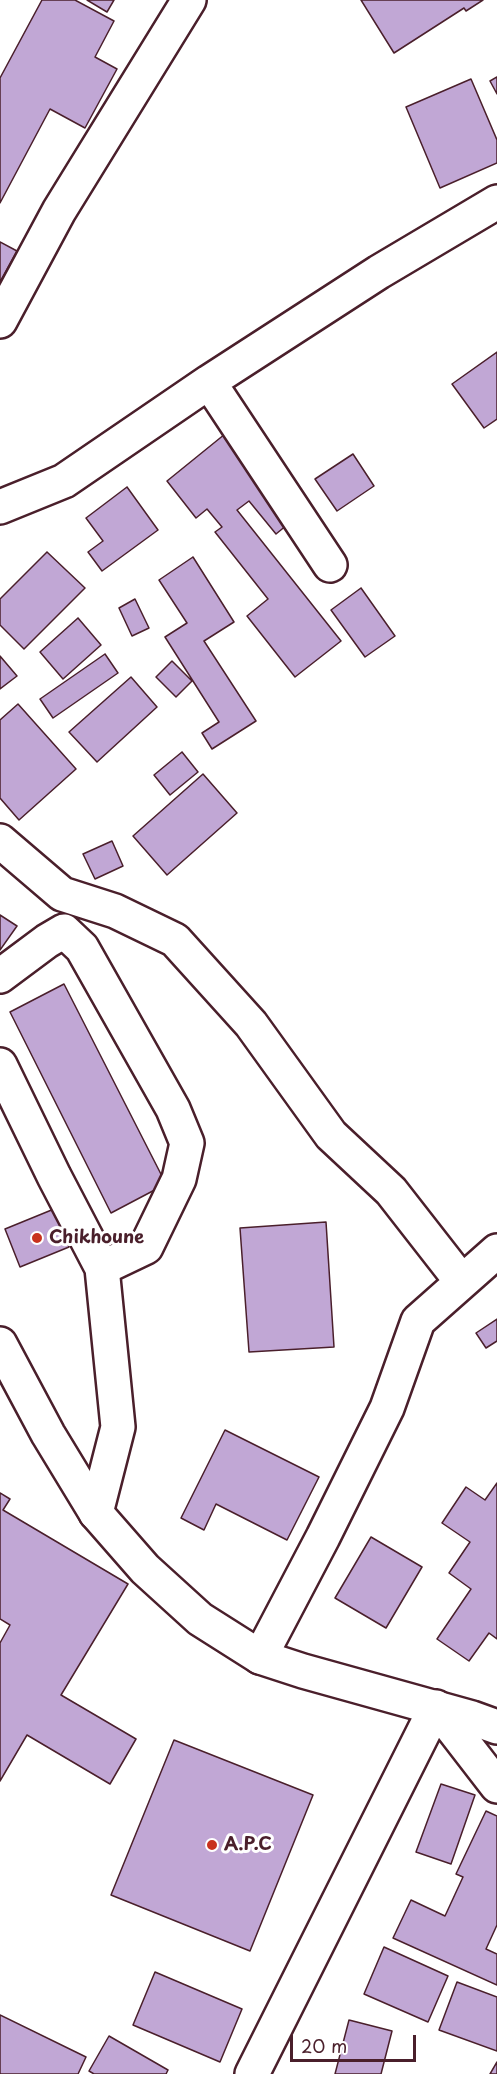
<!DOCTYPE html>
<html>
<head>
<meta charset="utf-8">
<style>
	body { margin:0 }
	#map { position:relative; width:497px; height:2074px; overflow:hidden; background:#fff; font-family:"Playpen Sans",sans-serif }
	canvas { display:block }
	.scale { position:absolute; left:290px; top:2035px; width:126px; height:27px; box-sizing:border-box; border:3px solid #4a1f2b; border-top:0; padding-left:8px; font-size:18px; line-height:21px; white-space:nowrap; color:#4a1f2b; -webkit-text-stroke:4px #fff; paint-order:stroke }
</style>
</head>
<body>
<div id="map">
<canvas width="497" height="2074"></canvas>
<div class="scale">20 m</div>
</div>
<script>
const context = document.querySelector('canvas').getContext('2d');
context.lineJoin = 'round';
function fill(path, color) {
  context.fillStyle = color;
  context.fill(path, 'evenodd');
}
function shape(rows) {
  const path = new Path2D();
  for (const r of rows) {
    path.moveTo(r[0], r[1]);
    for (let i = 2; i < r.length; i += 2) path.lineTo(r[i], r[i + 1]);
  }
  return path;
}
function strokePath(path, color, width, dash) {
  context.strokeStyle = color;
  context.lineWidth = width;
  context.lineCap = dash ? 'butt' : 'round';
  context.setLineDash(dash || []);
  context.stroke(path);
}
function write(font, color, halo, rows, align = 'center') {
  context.font = font + ' "Playpen Sans",sans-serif';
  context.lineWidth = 6;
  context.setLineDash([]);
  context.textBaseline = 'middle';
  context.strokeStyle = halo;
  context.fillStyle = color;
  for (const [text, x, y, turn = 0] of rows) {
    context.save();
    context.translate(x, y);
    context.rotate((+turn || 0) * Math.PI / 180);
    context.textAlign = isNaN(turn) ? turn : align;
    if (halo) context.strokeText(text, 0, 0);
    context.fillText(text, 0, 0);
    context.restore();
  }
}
const building = shape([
	[42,0,75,0,114,21,95,57,117,69,85,128,50,109,0,203,0,78,42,0],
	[87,0,114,0,107,12,87,0],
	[361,0,483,0,466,11,464,8,394,53,361,0],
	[497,77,497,94,490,81,497,77],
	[471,79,497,140,497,163,440,188,406,107,471,79],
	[0,242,17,251,0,282,0,242],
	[497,352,497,419,484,428,452,384,497,352],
	[225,434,293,520,276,534,249,501,237,510,341,641,295,677,247,616,268,599,215,532,222,527,207,509,196,518,167,481,225,434],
	[353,454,374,486,337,511,315,479,353,454],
	[127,487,158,530,102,571,88,552,103,541,86,518,127,487],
	[47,552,85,588,24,649,0,625,0,599,47,552],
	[193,557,234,622,204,641,256,721,212,749,202,733,219,722,165,637,187,623,159,580,193,557],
	[361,588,395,636,365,657,331,610,361,588],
	[135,599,149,628,132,636,119,608,135,599],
	[78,618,101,645,63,679,40,652,78,618],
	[105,654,118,673,53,718,40,699,105,654],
	[0,656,17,676,0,689,0,656],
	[172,661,192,681,176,697,156,677,172,661],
	[131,677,157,707,97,762,69,732,131,677],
	[18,704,76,769,19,820,0,798,0,720,18,704],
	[182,752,198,772,170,795,154,775,182,752],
	[203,774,237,813,167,875,133,836,203,774],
	[112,841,123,866,95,879,83,854,112,841],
	[0,915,17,926,0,950,0,915],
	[64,984,166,1184,111,1213,10,1012,64,984],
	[54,1209,69,1247,20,1267,5,1229,54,1209],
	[326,1222,334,1347,249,1352,240,1228,326,1222],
	[497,1319,497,1341,486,1348,476,1333,497,1319],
	[225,1430,319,1477,287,1540,216,1504,204,1530,181,1518,225,1430],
	[497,1483,497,1639,489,1633,469,1661,437,1639,471,1589,449,1573,470,1542,442,1523,466,1487,485,1500,497,1483],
	[0,1493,10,1499,3,1510,128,1584,61,1695,136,1739,110,1784,27,1735,0,1781,0,1643,10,1625,0,1619,0,1493],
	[371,1537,422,1567,386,1628,335,1598,371,1537],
	[174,1740,313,1795,250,1951,111,1895,174,1740],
	[441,1784,475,1795,451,1864,416,1852,441,1784],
	[486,1811,497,1816,497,1925,486,1949,497,1954,497,1985,393,1938,411,1900,445,1916,463,1877,456,1874,486,1811],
	[384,1947,448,1976,428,2022,364,1994,384,1947],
	[155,1972,242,2009,220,2062,133,2025,155,1972],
	[457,1982,497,1997,497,2051,439,2030,457,1982],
	[0,2015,86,2057,78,2074,0,2074,0,2015],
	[349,2020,392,2031,381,2074,335,2074,349,2020],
	[109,2036,168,2070,166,2074,94,2074,89,2071,109,2036],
	[497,2062,497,2074,490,2074,497,2062]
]);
fill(building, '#c1a7d5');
strokePath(building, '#4a1f2b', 1.5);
const minor = shape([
	[0,321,59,211,189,0],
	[209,382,330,565],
	[0,507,64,481,209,382,379,272,497,202],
	[0,841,62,894,115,911,175,940,251,1024,331,1135,391,1191,462,1282],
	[0,976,47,941,64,931,82,948,173,1109,187,1143,179,1179,146,1247,102,1268],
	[0,1065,54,1176,102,1268,118,1427,96,1513],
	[260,1657,323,1537,387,1408,418,1321,497,1251],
	[252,2074,436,1707,497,1786]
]);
const primary = shape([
	[0,1344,48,1434,96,1513,145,1569,200,1619,260,1657,303,1671,472,1718,497,1727]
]);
strokePath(minor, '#4a1f2b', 38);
strokePath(primary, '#4a1f2b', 38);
strokePath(minor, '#fff', 33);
strokePath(primary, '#fff', 33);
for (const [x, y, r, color] of [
	[37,1238,6,"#c8321e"],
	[212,1845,6,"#c8321e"]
]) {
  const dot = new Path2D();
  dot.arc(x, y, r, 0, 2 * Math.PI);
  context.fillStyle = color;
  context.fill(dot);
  strokePath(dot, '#fff', 2);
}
write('bold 18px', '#4a1f2b', '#fff', [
	["Chikhoune",49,1238],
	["A.P.C",224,1845]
], 'left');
</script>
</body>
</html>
